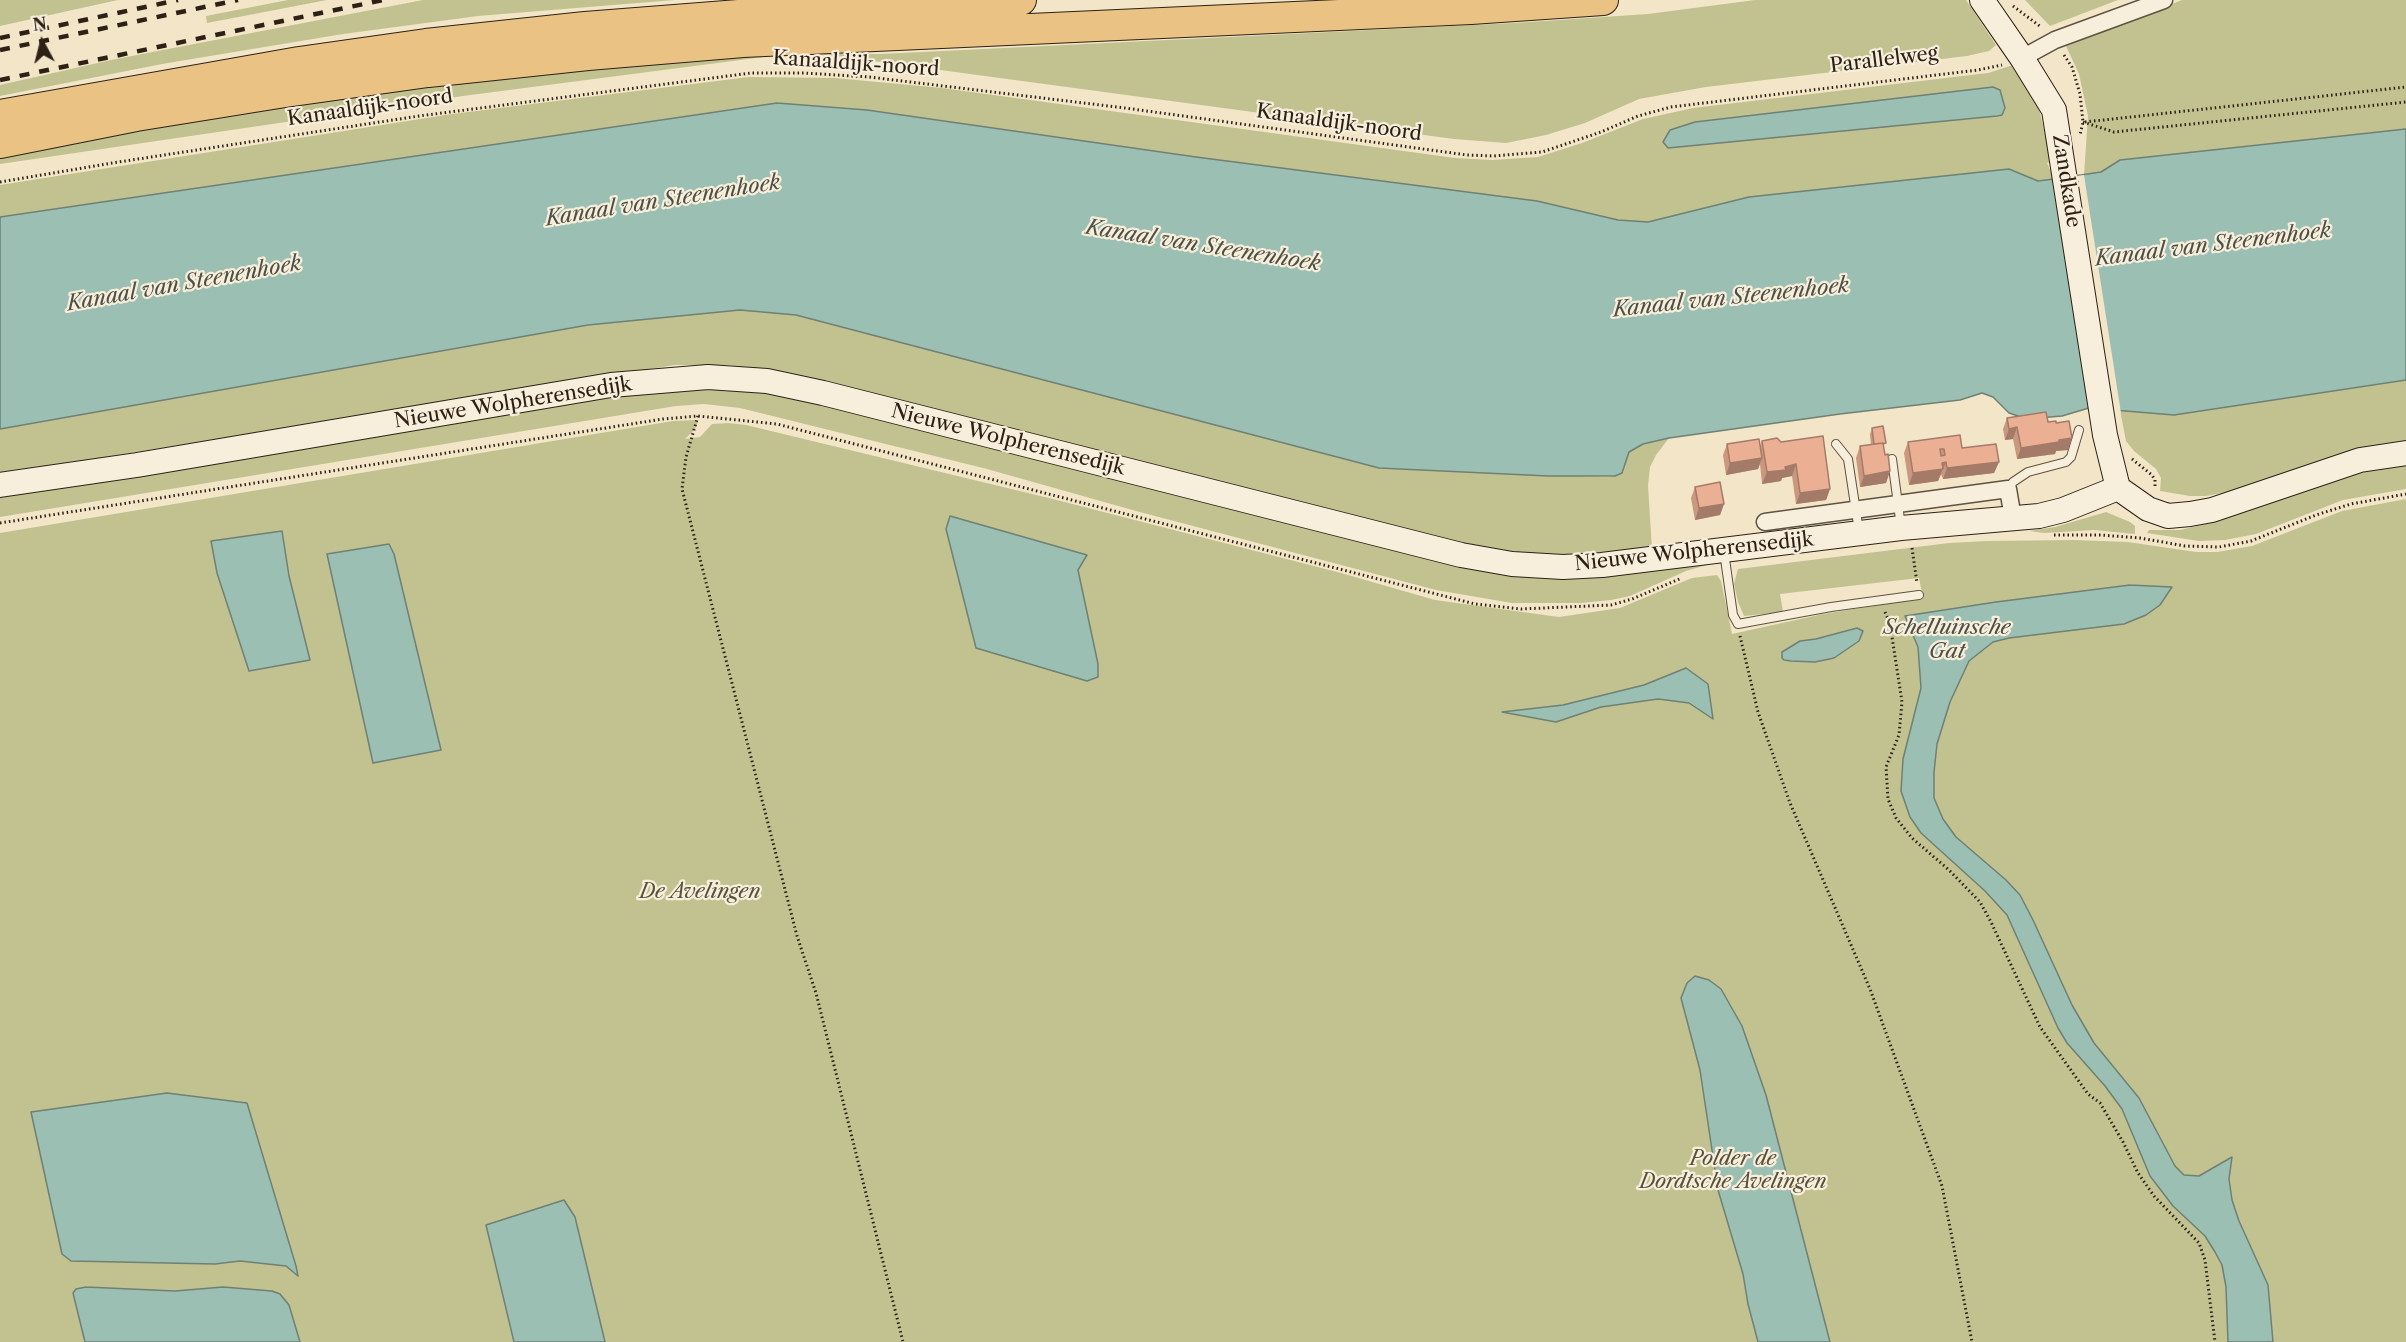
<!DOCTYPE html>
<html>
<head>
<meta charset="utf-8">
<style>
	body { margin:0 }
	#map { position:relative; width:2406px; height:1342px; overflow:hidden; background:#f3e5c7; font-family:"Libre Caslon Text",serif }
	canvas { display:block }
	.north { position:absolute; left:12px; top:12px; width:60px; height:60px; -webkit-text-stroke:4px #f7eedb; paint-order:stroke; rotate:353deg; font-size:16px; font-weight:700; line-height:24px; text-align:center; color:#2d2116 }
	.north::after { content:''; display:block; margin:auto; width:21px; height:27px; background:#2d2116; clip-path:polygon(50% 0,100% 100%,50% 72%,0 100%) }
</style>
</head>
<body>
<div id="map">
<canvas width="2406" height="1342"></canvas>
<div class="north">N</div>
</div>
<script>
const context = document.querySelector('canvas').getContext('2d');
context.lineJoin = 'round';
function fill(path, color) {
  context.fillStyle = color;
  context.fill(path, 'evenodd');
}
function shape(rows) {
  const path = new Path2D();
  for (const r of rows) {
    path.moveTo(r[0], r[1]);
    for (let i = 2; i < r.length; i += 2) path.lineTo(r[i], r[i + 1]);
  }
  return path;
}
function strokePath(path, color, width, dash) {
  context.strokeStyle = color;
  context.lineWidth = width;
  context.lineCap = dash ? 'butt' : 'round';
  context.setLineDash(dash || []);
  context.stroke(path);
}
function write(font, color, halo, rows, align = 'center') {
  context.font = font + ' "Libre Caslon Text",serif';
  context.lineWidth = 4.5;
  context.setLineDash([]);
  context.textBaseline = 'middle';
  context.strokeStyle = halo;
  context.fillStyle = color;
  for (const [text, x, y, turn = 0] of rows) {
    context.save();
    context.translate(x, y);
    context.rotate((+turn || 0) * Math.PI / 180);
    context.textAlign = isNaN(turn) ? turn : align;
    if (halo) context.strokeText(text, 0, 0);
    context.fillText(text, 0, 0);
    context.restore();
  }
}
fill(shape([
	[0,0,118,0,0,26],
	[288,0,327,0,207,23,206,16],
	[423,0,675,0,478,16,343,34,162,64,0,96,0,85,111,60],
	[1755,0,1966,0,1996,45,1989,51,1967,56,1706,87,1639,99,1585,123,1546,135,1506,143,1454,139,821,54,881,54,1514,23,1648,14],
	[2025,0,2118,0,2050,26],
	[2182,0,2406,0,2406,129,2120,160,2101,172,2084,175,2088,116,2079,74,2066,46],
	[779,55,463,96,0,164,0,153,287,99,551,66],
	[2013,65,2038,105,2052,162,2047,163,2054,179,2038,181,2009,169,1648,222,1618,220,1537,201,1196,157,867,110,777,103,0,217,0,185,452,114,749,77,835,78,942,88,1455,158,1492,160,1538,157,1582,143,1643,119,1693,108,1988,73],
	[740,310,796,315,1379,468,1607,477,1615,476,1629,452,1643,444,1669,438,1656,455,1650,467,1648,486,1652,549,1566,557,1499,552,788,374,728,365,675,365,0,474,0,429,588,325],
	[2406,380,2406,443,2350,454,2227,492,2206,496,2190,496,2160,491,2161,478,2156,469,2134,451,2126,441,2120,410,2174,415],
	[673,387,768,392,829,403,1457,566,1707,562,1707,565,1686,571,1630,596,1611,600,1581,603,1512,603,1436,590,1136,511,987,469,740,408,704,404,676,406,0,517,0,495],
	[695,420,698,422,695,429,685,439,700,437,712,424,728,423,746,425,1057,500,1341,573,1435,600,1559,617,1620,608,1692,578,1717,575,1721,581,1732,634,1823,614,1923,598,1919,578,1780,594,1783,612,1744,616,1738,602,1734,584,1738,569,1949,543,1987,541,2074,540,2128,542,2196,552,2217,552,2252,546,2342,511,2406,499,2406,1342,0,1342,0,533,673,421],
	[2406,462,2406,489,2343,500,2256,534,2225,540,2199,541,2147,533,2149,530,2180,530,2205,524,2346,476],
	[2106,512,2130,522,2135,526,2135,534,2094,530,2044,533,2029,531,2055,527]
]), '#c2c291');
const water = shape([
	[1993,87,2000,90,2005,108,2002,115,1997,116,1668,148,1663,142,1670,130,1695,122,1993,87],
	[777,103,867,110,1196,157,1537,201,1618,220,1648,222,1749,197,2009,169,2038,181,2054,179,2101,172,2120,160,2406,129,2406,380,2174,415,2089,408,2062,416,2027,419,2009,413,1993,397,1982,393,1960,400,1840,414,1669,438,1643,444,1629,452,1622,473,1615,476,1548,476,1379,468,796,315,740,310,588,325,0,429,0,217,777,103],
	[950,516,1087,555,1078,570,1098,664,1098,677,1087,681,976,648,946,529,950,516],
	[282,531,289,576,310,660,249,671,217,573,211,541,282,531],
	[389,544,394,554,441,750,373,763,327,554,389,544],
	[2130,585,2172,587,2160,605,2146,615,2124,624,2009,638,1993,642,1969,661,1950,702,1937,744,1934,772,1934,798,1943,819,1956,837,2006,880,2020,895,2033,920,2072,1005,2094,1043,2139,1098,2175,1166,2184,1175,2199,1176,2232,1157,2229,1179,2232,1200,2239,1221,2268,1285,2273,1342,2228,1342,2226,1287,2222,1265,2215,1252,2205,1236,2173,1206,2150,1176,2122,1109,2105,1086,2067,1043,2058,1028,2007,915,1985,891,1921,833,1910,817,1901,791,1903,759,1921,688,1918,647,1905,616,1996,602,2130,585],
	[1857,628,1863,631,1859,641,1834,658,1815,662,1791,661,1784,660,1782,658,1782,652,1800,641,1816,639,1857,628],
	[1686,668,1708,684,1713,719,1689,703,1658,699,1601,707,1556,722,1502,712,1563,705,1644,685,1686,668],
	[1695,976,1709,980,1721,989,1742,1026,1766,1095,1830,1342,1758,1342,1748,1304,1743,1274,1718,1190,1700,1070,1681,998,1687,983,1695,976],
	[167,1093,247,1103,296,1266,298,1276,286,1266,240,1261,215,1264,71,1261,62,1254,31,1112,167,1093],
	[564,1200,575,1217,605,1342,514,1342,486,1225,564,1200],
	[86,1287,175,1291,223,1287,272,1291,280,1294,289,1305,300,1342,85,1342,73,1293,76,1289,86,1287]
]);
fill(water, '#9bbfb3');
strokePath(water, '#6f8074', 1.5);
fill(shape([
	[2084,175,2121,413,2089,411,2054,179]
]), '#f3e5c7');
const lane = shape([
	[1836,444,1848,459,1859,531],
	[1892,459,1901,527],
	[2008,489,2013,482,2028,472,2066,462,2071,457,2079,430],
	[1724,552,1733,615,1738,624,1831,607,1919,595]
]);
const street = shape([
	[2022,58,2055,40,2164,0],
	[1765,522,2008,489,2013,518]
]);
const secondary = shape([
	[1982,0,2022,58,2054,110,2105,435,2118,488],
	[0,485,137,465,611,385,708,377,767,381,823,393,1461,555,1512,564,1563,567,1602,565,1901,528,2039,516,2063,510,2118,488,2148,509,2168,516,2190,514,2212,510,2360,460,2406,453]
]);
const highway = shape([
	[0,115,299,62,426,44,585,27,751,14,1021,0],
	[0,143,136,116,285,92,428,72,588,55,743,42,1471,9,1603,0]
]);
strokePath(lane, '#5e5242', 10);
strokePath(street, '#5e5242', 19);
strokePath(secondary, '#2d2116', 26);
strokePath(highway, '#2d2116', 32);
strokePath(shape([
	[2013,6,2041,27],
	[2064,55,2072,67,2080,94,2083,122,2080,135],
	[2083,122,2114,132,2406,102],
	[2085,122,2406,87],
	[0,182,112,163,419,116,751,73,804,73,869,77,1125,108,1467,155,1494,156,1542,152,1601,132,1638,116,1671,107,1978,70,2002,65],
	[698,416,686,457,682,489,797,936,816,993,903,1342],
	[2132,459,2152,475,2155,480,2155,488],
	[0,523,663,419,698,416,777,424,1475,604,1521,609,1611,605,1632,599,1682,578],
	[2054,535,2101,535,2140,538,2185,546,2219,547,2251,541,2316,515,2351,504,2406,494],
	[1912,548,1917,583],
	[1885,612,1890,624,1902,702,1899,735,1886,767,1888,799,1896,818,1912,838,1949,870,1980,902,1991,922,2040,1027,2088,1094,2100,1103,2123,1142,2138,1173,2154,1196,2199,1243,2205,1260,2215,1342],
	[1740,636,1758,712,1790,803,1870,989,1942,1186,1972,1342]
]), '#2d2116', 3, [1.5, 3]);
strokePath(lane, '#f7eedb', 8);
strokePath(street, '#f7eedb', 16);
strokePath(secondary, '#f7eedb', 24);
strokePath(highway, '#eac284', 30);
strokePath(shape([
	[0,38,178,0],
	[0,50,238,0],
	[0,80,383,0]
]), '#2d2116', 4.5, [10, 10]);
fill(shape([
	[2007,418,2048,422,2068,450,2056,451,2055,454,2017,459,2013,439,2005,440,2003,429],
	[1872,428,1884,449,1890,471,1886,483,1860,487,1856,458,1860,446,1871,445,1870,434],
	[1762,441,1830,489,1826,500,1796,504,1792,476,1782,478,1781,481,1762,484,1760,464,1758,469,1726,475,1723,455,1727,444,1760,446],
	[1908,442,1962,448,1999,462,1994,473,1943,479,1941,474,1938,481,1909,485,1904,453],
	[1695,487,1724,504,1720,515,1695,520,1691,498]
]), '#ca977f');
fill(shape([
	[2017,427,2013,439,2005,440,2009,429],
	[2072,438,2068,450,2056,451,2055,454,2017,459,2021,448],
	[1762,458,1758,469,1726,475,1730,463],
	[1946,462,1938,481,1909,485,1913,473,1942,463],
	[1999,462,1994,473,1943,479,1947,468],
	[1796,464,1792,476,1782,478,1781,481,1762,484,1767,472],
	[1890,471,1886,483,1860,487,1864,476],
	[1830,489,1826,500,1796,504,1800,493],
	[1724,504,1720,515,1695,520,1699,508]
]), '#a47b68');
const building = shape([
	[2046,412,2048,422,2056,421,2056,423,2069,421,2072,438,2059,440,2059,442,2021,448,2017,427,2009,429,2007,418,2046,412],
	[1883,426,1886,443,1883,444,1883,443,1874,444,1872,428,1883,426],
	[1960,435,1962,448,1996,444,1999,462,1947,468,1946,462,1942,463,1943,469,1913,473,1908,442,1960,435],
	[1940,449,1944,449,1945,455,1941,456,1940,449],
	[1823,436,1830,489,1800,493,1796,464,1785,467,1786,470,1767,472,1762,441,1777,438,1781,442,1823,436],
	[1759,439,1762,458,1730,463,1727,444,1759,439],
	[1883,443,1885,455,1888,454,1890,471,1864,476,1860,446,1883,443],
	[1720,482,1724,504,1699,508,1695,487,1720,482]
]);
fill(building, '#ebb094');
strokePath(building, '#a47b68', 1.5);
write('20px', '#2d2116', '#f7eedb', [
	["Parallelweg",1884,60,-7],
	["Kanaaldijk-noord",856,64,4],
	["Kanaaldijk-noord",370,108,-8],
	["Kanaaldijk-noord",1339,123,8],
	["Zandkade",2066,181,81],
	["Nieuwe Wolpherensedijk",513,403,-9],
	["Nieuwe Wolpherensedijk",1008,440,14],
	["Nieuwe Wolpherensedijk",1694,552,-6]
]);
write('italic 20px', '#5a513b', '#f7eedb', [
	["De Avelingen",700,892],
	["Polder de",1733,1159],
	["Dordtsche Avelingen",1733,1182]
]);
write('italic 21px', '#4e5045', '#f7eedb', [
	["Kanaal van Steenenhoek",663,201,-9],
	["Kanaal van Steenenhoek",2213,245,-7],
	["Kanaal van Steenenhoek",1203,246,9],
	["Kanaal van Steenenhoek",184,284,-10],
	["Kanaal van Steenenhoek",1731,298,-6],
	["Schelluinsche",1947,628],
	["Gat",1947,652]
]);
</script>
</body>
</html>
